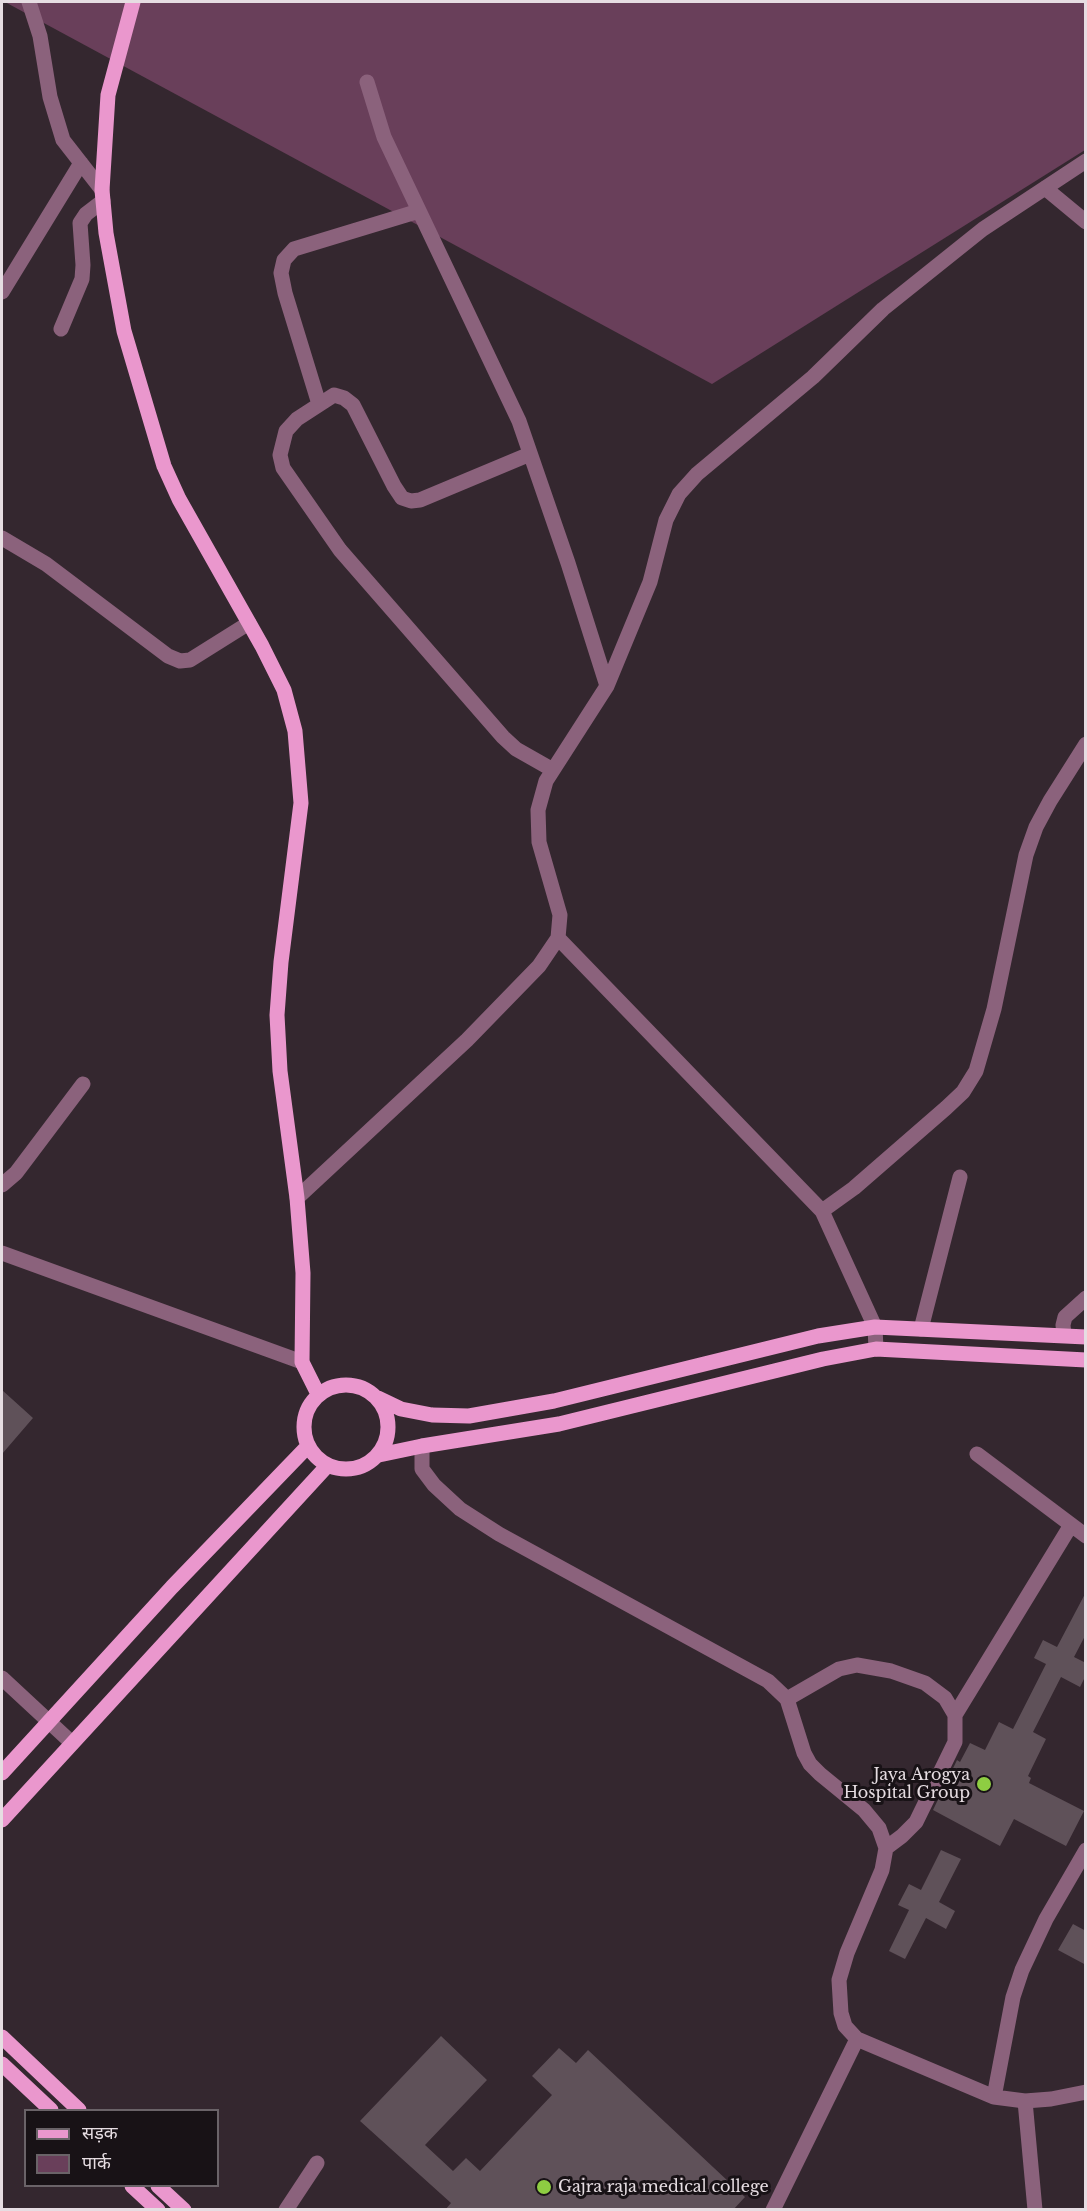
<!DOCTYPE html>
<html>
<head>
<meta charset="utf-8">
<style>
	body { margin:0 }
	#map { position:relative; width:1087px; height:2211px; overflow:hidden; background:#34272f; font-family:"Libre Baskerville","Noto Sans Devanagari",serif }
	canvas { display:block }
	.frame { position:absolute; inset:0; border:3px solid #e6dde2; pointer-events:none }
	.legend { position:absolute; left:24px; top:2109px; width:195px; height:78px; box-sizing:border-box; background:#181216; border:2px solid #6a6368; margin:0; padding:8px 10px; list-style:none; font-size:18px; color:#e6dde2 }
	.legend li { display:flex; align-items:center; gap:12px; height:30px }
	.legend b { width:30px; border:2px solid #6a6368 }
</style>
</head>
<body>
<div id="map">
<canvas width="1087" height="2211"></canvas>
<div class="frame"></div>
<ul class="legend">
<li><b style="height:8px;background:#ea97cd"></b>सड़क</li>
<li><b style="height:16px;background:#693f5a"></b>पार्क</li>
</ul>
</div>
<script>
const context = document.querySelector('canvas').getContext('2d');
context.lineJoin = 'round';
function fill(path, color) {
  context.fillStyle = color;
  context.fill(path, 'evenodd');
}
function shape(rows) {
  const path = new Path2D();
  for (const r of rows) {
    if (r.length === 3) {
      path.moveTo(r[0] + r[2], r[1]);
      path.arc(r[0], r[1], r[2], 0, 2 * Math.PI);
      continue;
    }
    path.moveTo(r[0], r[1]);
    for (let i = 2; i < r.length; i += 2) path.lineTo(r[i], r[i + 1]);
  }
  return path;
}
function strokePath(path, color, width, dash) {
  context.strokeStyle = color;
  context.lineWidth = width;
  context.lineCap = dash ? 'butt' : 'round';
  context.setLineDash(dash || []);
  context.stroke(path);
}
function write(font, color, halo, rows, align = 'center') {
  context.font = font + ' "Libre Baskerville",serif';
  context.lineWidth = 6;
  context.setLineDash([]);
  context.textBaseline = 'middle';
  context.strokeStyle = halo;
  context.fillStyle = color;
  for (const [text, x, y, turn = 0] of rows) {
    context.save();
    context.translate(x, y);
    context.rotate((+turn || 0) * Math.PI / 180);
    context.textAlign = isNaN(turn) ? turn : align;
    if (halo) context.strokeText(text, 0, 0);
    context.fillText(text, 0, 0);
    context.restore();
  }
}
fill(shape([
	[5,2,1085,2,1085,150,712,384]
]), '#693f5a');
fill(shape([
	[2,1390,33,1418,2,1454],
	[1086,1592,1086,1634,1074,1657,1086,1663,1086,1675,1080,1687,1061,1677,1033,1732,1046,1739,1028,1776,1031,1778,1029,1783,1084,1811,1066,1846,1014,1819,1000,1846,933,1810,957,1760,960,1762,970,1743,985,1750,999,1722,1013,1729,1046,1664,1034,1658,1043,1640,1057,1647],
	[941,1850,961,1859,939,1902,955,1911,946,1929,926,1918,905,1959,889,1951,909,1910,898,1905,909,1884,921,1890],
	[1073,1924,1086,1931,1086,1965,1058,1950],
	[441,2036,487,2080,425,2145,453,2171,466,2158,480,2171,552,2095,532,2076,559,2048,576,2063,588,2050,745,2197,733,2210,445,2210,451,2203,360,2121]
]), '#5f5159');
strokePath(shape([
	[29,2,40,36,50,97,63,140,102,190],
	[367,82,384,137,519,421,568,563,607,686],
	[1045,188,1086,222],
	[2,292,81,163],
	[61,329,82,279,83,265,80,223,86,214,103,201],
	[319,404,285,293,281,273,284,260,294,249,419,211],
	[530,454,420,500,411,501,402,498,394,486,353,405,344,398,334,395,297,419,286,431,280,455,283,468,340,550,503,737,516,749,553,770],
	[2,538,46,564,168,656,180,661,190,660,249,623],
	[558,938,822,1211,875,1327,876,1349],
	[2,1185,16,1173,83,1084],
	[297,1198,467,1040,539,966,558,938,560,915,539,842,538,810,546,781,607,686,650,582,666,520,679,494,697,474,813,377,883,309,983,229,1086,161],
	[822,1211,854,1188,946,1108,963,1092,976,1071,994,1009,1026,855,1036,827,1050,801,1086,744],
	[2,1253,302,1362],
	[921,1329,960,1177],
	[1064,1335,1063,1325,1065,1317,1086,1298],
	[422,1446,422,1469,434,1485,460,1509,499,1534,768,1681,787,1699,804,1753,810,1764,820,1774,864,1810,879,1828,886,1848,882,1870,847,1953,839,1980,841,2013,845,2026,857,2039,994,2097,1025,2101,1051,2099,1086,2092],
	[977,1454,1086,1536],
	[2,1678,72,1743],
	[787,1699,839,1669,857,1665,891,1671,925,1683,945,1698,955,1715,955,1742,916,1822,902,1836,886,1848],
	[955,1715,1071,1525],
	[994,2097,1013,1997,1022,1970,1046,1919,1086,1850],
	[1025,2101,1035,2210],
	[286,2210,317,2163],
	[773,2210,857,2039]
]), '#8b627c', 15);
strokePath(shape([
	[133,2,108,95,102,190,106,233,124,331,164,466,179,499,262,646,284,690,295,731,301,803,281,962,277,1015,280,1071,297,1198,303,1273,302,1362,318,1394],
	[346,1427,42],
	[378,1398,401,1409,432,1415,469,1416,554,1401,818,1336,875,1327,1086,1337],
	[379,1455,422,1446,559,1424,823,1359,876,1349,1086,1360],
	[2,1773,172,1587,308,1446],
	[2,1820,328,1465],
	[2,2037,79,2110],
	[2,2064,51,2110],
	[132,2186,158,2210],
	[158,2186,184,2210]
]), '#ea97cd', 15);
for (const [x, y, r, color] of [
	[984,1784,8,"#8ecd42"],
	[544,2187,8,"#8ecd42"]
]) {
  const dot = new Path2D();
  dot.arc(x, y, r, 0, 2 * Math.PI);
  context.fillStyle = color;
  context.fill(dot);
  strokePath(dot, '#181216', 2);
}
write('16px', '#e6dde2', '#181216', [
	["Jaya Arogya",970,1775],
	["Hospital Group",970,1793],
	["Gajra raja medical college",558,2187,"left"]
], 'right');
</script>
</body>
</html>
